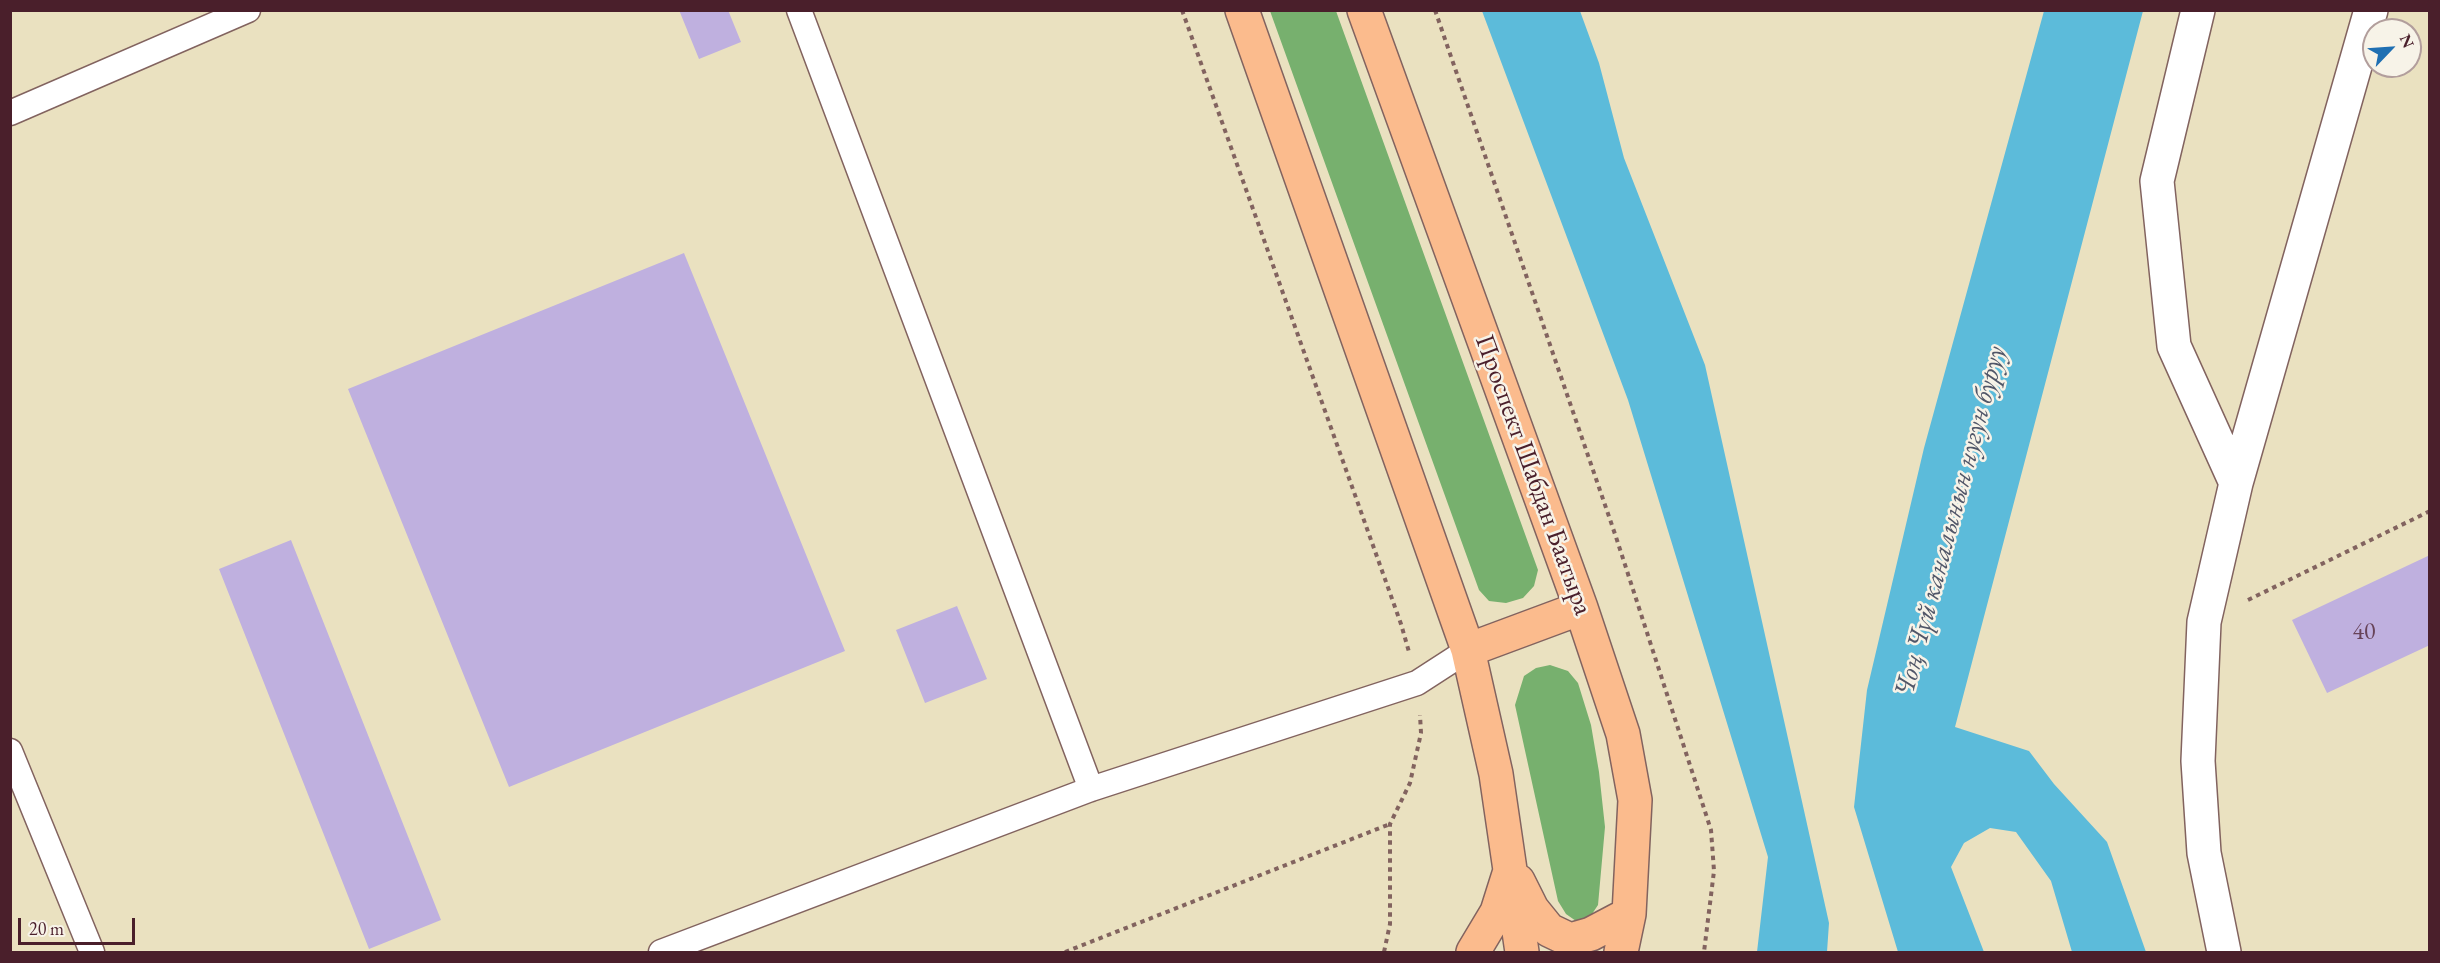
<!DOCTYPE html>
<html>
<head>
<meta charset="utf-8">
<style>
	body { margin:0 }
	#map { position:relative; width:2440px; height:963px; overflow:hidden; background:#eae1c0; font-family:"EB Garamond",serif }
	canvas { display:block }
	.frame { position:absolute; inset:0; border:12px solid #4a1f2b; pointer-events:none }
	.north { position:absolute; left:2362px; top:18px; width:60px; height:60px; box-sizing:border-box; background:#f7f3e8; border:2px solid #b29e9c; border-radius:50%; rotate:65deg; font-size:16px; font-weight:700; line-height:24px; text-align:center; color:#4a1f2b }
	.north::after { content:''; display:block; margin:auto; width:21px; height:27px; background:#1f6fb2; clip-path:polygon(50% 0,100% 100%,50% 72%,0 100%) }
	.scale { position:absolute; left:18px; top:918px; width:117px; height:27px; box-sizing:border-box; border:3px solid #4a1f2b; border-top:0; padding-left:8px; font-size:18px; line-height:21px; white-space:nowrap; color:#4a1f2b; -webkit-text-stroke:4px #f7f3e8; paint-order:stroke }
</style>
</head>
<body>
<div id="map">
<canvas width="2440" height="963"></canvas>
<div class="frame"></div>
<div class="north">N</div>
<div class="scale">20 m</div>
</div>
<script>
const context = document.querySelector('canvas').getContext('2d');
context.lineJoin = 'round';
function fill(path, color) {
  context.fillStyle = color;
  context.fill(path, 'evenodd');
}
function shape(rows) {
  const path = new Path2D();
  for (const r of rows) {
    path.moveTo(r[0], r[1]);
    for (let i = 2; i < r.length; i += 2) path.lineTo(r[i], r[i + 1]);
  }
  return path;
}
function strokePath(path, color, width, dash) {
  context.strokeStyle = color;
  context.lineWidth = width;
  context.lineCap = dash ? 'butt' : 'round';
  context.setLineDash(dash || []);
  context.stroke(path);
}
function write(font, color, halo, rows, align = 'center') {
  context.font = font + ' "EB Garamond",serif';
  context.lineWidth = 5;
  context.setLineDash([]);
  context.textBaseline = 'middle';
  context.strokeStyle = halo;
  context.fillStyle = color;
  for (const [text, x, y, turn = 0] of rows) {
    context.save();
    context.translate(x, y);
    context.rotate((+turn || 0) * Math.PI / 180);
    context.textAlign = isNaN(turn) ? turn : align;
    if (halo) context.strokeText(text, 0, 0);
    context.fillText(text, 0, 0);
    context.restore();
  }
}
fill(shape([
	[1270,11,1336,11,1538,570,1534,586,1523,598,1506,603,1489,601,1479,590],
	[1550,665,1568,671,1578,683,1591,725,1599,772,1605,827,1598,905,1590,917,1576,921,1566,914,1558,901,1515,705,1524,676,1536,668]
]), '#77b06e');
fill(shape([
	[1482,11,1580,11,1599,63,1624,158,1705,365,1829,923,1827,952,1757,952,1768,857,1628,400],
	[2044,11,2143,11,1955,727,2029,751,2054,784,2107,842,2146,952,2072,952,2051,881,2016,832,1990,828,1964,843,1951,867,1984,952,1898,952,1854,807,1867,690,1924,448]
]), '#5cbbda');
fill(shape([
	[679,10,728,10,741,42,699,59],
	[684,253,845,651,509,787,348,389],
	[291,540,441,920,369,949,219,569],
	[2430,555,2430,645,2327,693,2292,620],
	[957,606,987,679,925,703,896,630]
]), '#bfb0df');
const service = shape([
	[799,10,1091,789],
	[10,113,248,10],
	[10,751,92,952],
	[661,952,1091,789,1417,683,1468,650]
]);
const minor = shape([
	[2198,10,2157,181,2174,346,2236,483,2204,622,2198,761,2204,853,2224,952],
	[2236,483,2371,10]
]);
const primary = shape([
	[1242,10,1468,650,1496,774,1522,952],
	[1364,10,1581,608,1623,734,1635,800,1629,914,1621,952],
	[1468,650,1581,608],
	[1518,881,1532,909,1549,930,1570,940,1591,934,1629,914],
	[1473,952,1497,912,1509,874]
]);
strokePath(service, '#82635f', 27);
strokePath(minor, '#82635f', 36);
strokePath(primary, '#82635f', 36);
strokePath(shape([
	[1182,10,1401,624,1409,652],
	[1435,10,1616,537,1711,830,1714,871,1704,952],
	[2248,600,2430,511],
	[1065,952,1390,824],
	[1384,952,1390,924,1390,824,1410,783,1421,733,1420,715]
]), '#82635f', 4, [4.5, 4.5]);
strokePath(service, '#fff', 24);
strokePath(minor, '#fff', 33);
strokePath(primary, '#fbbb8d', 33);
write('24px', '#674358', null, [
	["40",2364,632]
]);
write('27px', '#4a1f2b', '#f7f3e8', [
	["Проспект Шабдан Баатыра",1533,475,70]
]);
write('italic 28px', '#505668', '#f7f3e8', [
	["Чоң Чүй каналынын нугун буруу",1951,522,-75]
]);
</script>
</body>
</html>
